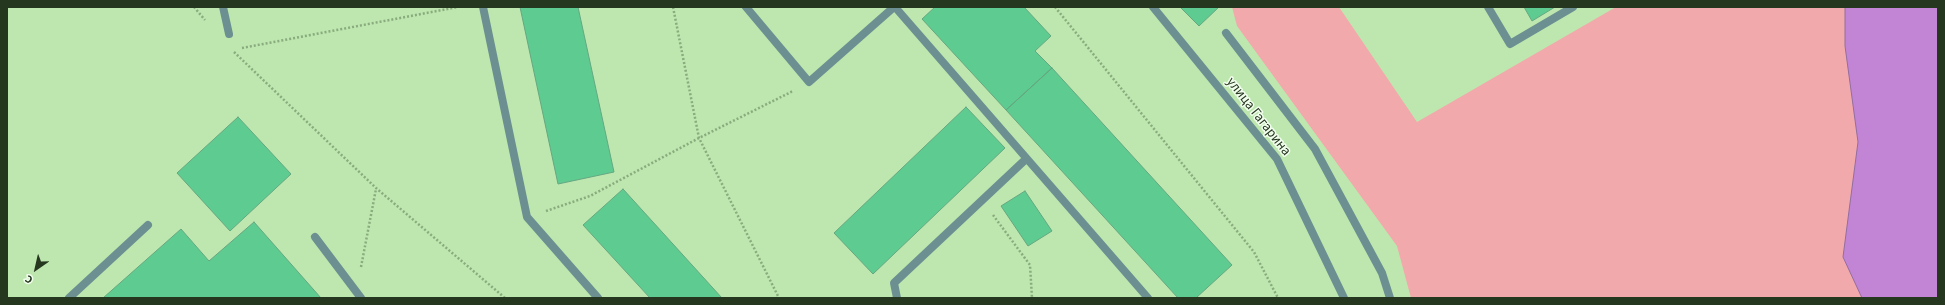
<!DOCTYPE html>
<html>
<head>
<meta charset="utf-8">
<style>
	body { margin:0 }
	#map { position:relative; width:1945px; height:305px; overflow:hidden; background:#bde7ae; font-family:"Source Sans 3",sans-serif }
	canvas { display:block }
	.frame { position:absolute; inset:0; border:8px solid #263720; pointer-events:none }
	.north { position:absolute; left:16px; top:249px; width:40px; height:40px; -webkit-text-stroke:3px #f1feed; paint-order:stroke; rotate:214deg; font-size:11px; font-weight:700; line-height:16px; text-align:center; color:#263720 }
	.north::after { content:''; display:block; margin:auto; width:14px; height:18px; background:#263720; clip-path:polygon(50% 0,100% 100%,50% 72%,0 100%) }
</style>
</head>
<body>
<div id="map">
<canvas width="1945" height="305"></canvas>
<div class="frame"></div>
<div class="north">С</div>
</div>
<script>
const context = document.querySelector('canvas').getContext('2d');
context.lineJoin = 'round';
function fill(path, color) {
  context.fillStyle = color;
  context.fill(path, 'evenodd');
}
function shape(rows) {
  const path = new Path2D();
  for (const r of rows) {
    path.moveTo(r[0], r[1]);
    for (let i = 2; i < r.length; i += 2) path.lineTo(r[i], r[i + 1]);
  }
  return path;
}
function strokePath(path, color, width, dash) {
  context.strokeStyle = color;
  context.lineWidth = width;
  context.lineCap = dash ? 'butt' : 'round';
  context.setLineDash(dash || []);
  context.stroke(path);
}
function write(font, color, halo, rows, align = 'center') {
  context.font = font + ' "Source Sans 3",sans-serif';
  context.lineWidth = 3;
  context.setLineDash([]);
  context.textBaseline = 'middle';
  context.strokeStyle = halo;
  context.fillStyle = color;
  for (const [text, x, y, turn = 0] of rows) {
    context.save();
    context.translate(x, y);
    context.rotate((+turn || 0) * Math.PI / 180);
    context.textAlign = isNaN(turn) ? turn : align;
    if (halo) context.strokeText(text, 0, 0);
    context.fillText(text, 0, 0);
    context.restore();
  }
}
fill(shape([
	[1232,7,1339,7,1417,122,1616,7,1938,7,1938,298,1411,298,1397,246,1237,26]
]), '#f2a9ab');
const water = shape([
	[1845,7,1938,7,1938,298,1862,298,1843,257,1858,142,1845,46,1845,7]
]);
fill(water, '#c285d6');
strokePath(water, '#936e9f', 1);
const building = shape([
	[520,7,578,7,614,172,558,184,520,7],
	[935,7,1024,7,1051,36,1035,51,1052,68,1006,110,922,19,935,7],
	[1180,7,1219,7,1199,26,1180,7],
	[1524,7,1555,7,1532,21,1524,7],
	[1052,68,1232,265,1196,298,1178,298,1006,110,1052,68],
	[966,107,1005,148,873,274,834,233,966,107],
	[238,117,291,174,230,231,177,173,238,117],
	[623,189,722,298,650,298,583,225,623,189],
	[1025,191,1052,231,1028,246,1001,206,1025,191],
	[254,222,321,298,103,298,181,229,209,261,254,222]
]);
fill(building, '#5ecb91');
strokePath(building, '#65a781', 1);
strokePath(shape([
	[194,7,205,20],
	[673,7,699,138,779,298],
	[1055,7,1254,252,1278,298],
	[242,48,458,7],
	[234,52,376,188,505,298],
	[546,211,590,196,699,138,793,91],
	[993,215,1030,265,1032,298],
	[361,267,376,189]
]), '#89ab7d', 2.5, [2, 2]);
strokePath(shape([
	[223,7,229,34],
	[483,7,527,217,598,298],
	[746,7,809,82,894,7],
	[895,7,1148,298],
	[1488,7,1510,44,1573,7],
	[1226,33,1315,149,1382,273,1390,298],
	[315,237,361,298],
	[69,298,148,225],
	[897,298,894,283,1026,159]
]), '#6c9091', 8);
strokePath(shape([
	[1153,7,1277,159,1344,298]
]), '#6c9091', 8);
write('14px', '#263720', '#f1feed', [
	["улица Гагарина",1258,117,52]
]);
</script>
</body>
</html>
